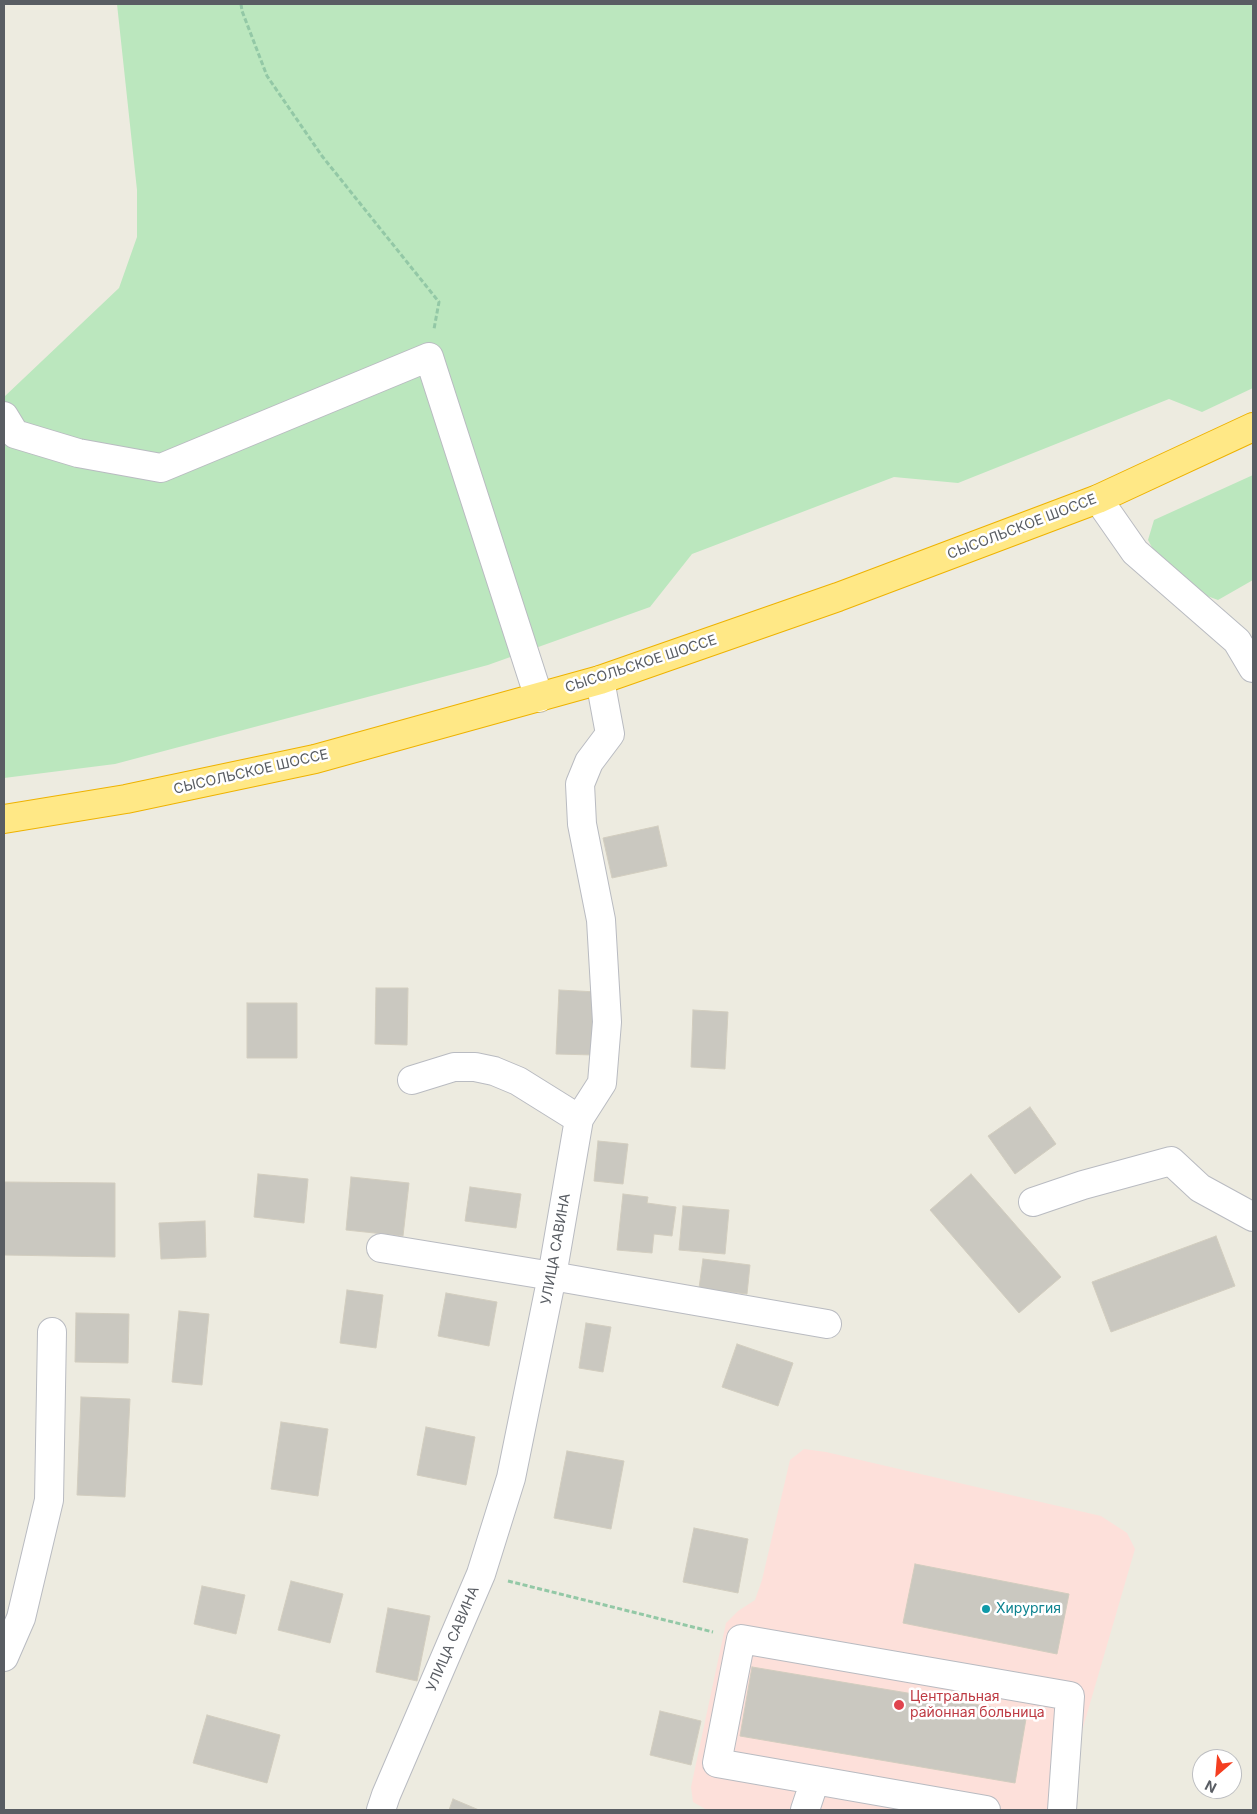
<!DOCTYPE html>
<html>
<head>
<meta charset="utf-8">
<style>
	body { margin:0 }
	#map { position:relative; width:1257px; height:1814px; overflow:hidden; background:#edebe0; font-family:Inter,sans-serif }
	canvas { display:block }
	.frame { position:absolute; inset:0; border:5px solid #595d63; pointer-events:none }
	.north { position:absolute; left:1192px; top:1749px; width:50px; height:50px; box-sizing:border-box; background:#fff; border:1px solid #bdbec1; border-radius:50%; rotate:207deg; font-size:14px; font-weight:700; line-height:20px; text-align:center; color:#595d63 }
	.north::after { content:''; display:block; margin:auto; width:18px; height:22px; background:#f43e20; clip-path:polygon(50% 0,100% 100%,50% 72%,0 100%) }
</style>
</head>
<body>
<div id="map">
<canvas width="1257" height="1814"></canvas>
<div class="frame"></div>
<div class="north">N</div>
</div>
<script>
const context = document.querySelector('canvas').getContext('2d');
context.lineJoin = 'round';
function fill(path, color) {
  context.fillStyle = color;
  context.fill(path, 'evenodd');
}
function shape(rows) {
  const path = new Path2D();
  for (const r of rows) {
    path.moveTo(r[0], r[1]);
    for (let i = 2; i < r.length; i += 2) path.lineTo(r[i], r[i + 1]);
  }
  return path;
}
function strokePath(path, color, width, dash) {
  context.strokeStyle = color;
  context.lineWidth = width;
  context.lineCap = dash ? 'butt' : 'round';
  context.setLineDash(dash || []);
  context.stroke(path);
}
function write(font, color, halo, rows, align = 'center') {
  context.font = font + ' Inter,sans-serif';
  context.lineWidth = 5;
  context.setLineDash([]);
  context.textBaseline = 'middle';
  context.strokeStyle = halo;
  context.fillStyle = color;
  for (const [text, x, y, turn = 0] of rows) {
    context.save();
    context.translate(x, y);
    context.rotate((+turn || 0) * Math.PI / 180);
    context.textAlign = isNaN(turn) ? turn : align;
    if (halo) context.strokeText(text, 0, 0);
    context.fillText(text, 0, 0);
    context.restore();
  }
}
fill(shape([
	[804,1449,826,1452,1101,1516,1127,1533,1135,1549,1059,1810,707,1810,693,1802,691,1787,726,1623,738,1611,755,1600,762,1580,790,1460]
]), '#fde0da');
fill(shape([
	[117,4,1253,4,1253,388,1202,412,1169,399,958,483,894,477,692,554,650,607,488,665,115,764,4,778,4,397,119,288,137,237,137,190],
	[1253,475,1253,580,1218,600,1199,593,1161,564,1148,540,1154,520]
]), '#bbe7be');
const building = shape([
	[658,826,667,866,612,878,603,838,658,826],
	[376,988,408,988,407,1045,375,1044,376,988],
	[559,990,597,992,594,1055,556,1054,559,990],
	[247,1003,297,1003,297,1058,247,1058,247,1003],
	[693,1010,728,1012,725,1069,691,1067,693,1010],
	[1030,1107,1056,1144,1015,1174,988,1136,1030,1107],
	[598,1141,628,1144,623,1184,594,1181,598,1141],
	[258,1174,308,1179,304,1223,254,1217,258,1174],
	[971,1174,1061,1277,1019,1313,930,1210,971,1174],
	[351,1177,409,1183,403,1236,346,1230,351,1177],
	[4,1182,115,1183,115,1257,4,1255,4,1182],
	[470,1187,521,1194,516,1228,465,1221,470,1187],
	[623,1194,648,1197,647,1203,676,1207,672,1236,654,1234,652,1253,617,1250,623,1194],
	[683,1206,729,1210,725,1254,679,1250,683,1206],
	[205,1221,206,1257,161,1259,159,1223,205,1221],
	[1216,1236,1235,1286,1111,1332,1092,1282,1216,1236],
	[703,1259,750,1265,747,1294,699,1288,703,1259],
	[347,1290,383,1295,376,1348,340,1343,347,1290],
	[446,1293,497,1302,489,1346,438,1336,446,1293],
	[179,1311,209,1314,202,1385,172,1382,179,1311],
	[76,1313,129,1314,128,1363,75,1362,76,1313],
	[586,1323,611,1327,603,1372,579,1368,586,1323],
	[737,1344,793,1363,778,1406,722,1387,737,1344],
	[81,1397,130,1399,125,1497,77,1495,81,1397],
	[281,1422,328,1429,318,1496,271,1489,281,1422],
	[426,1427,475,1437,466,1485,417,1475,426,1427],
	[567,1451,624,1461,611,1529,554,1518,567,1451],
	[694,1528,748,1539,738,1593,683,1582,694,1528],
	[915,1564,1069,1594,1057,1654,903,1623,915,1564],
	[291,1581,343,1594,330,1643,278,1630,291,1581],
	[202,1586,245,1595,236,1634,194,1624,202,1586],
	[388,1608,430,1616,417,1681,376,1672,388,1608],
	[752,1667,1027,1713,1015,1783,740,1736,752,1667],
	[660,1711,701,1721,691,1765,650,1755,660,1711],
	[207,1715,280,1735,267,1783,193,1763,207,1715],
	[453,1799,479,1810,449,1810,453,1799]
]);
fill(building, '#cac8c0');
strokePath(building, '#d2cdbf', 1);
const minor = shape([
	[4,416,15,434,78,453,161,468,429,357,539,698],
	[1098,499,1135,552,1237,641,1253,668],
	[412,1080,454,1067,475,1067,494,1071,518,1081,579,1119],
	[1033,1202,1083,1185,1171,1161,1200,1188,1253,1217],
	[381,1248,552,1276,827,1324],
	[4,1657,21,1618,49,1500,52,1332],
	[381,1810,386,1795,481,1574,511,1478,552,1276,579,1119,602,1083,607,1022,601,920,582,824,580,784,589,762,610,734,600,680],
	[805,1810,815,1780],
	[986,1810,717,1763,741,1639,1070,1696,1062,1810]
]);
const highway = shape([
	[4,819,126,799,315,759,600,680,838,597,1098,499,1253,427]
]);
strokePath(minor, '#b9bbc1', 30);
strokePath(highway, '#eeb200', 30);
strokePath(shape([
	[241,4,242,11,267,76,322,156,439,302,434,329],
	[508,1581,713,1632]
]), '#93c8a6', 3, [5, 2.5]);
strokePath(minor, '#fff', 28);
strokePath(highway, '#ffe886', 28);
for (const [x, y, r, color] of [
	[986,1609,5,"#0f9aa8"],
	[899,1705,6,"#e0444e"]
]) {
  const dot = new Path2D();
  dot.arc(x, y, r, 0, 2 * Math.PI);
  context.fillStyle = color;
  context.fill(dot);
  strokePath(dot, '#fff', 2);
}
write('14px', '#595d63', '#fff', [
	["СЫСОЛЬСКОЕ ШОССЕ",1022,527,-21],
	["СЫСОЛЬСКОЕ ШОССЕ",641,664,-18],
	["СЫСОЛЬСКОЕ ШОССЕ",251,772,-13],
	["УЛИЦА САВИНА",556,1249,-80],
	["УЛИЦА САВИНА",453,1639,-67]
]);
write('14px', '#0d838f', '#fff', [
	["Хирургия",996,1609]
], 'left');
write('14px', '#be3a42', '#fff', [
	["Центральная",910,1697],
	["районная больница",910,1713]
], 'left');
</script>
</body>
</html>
